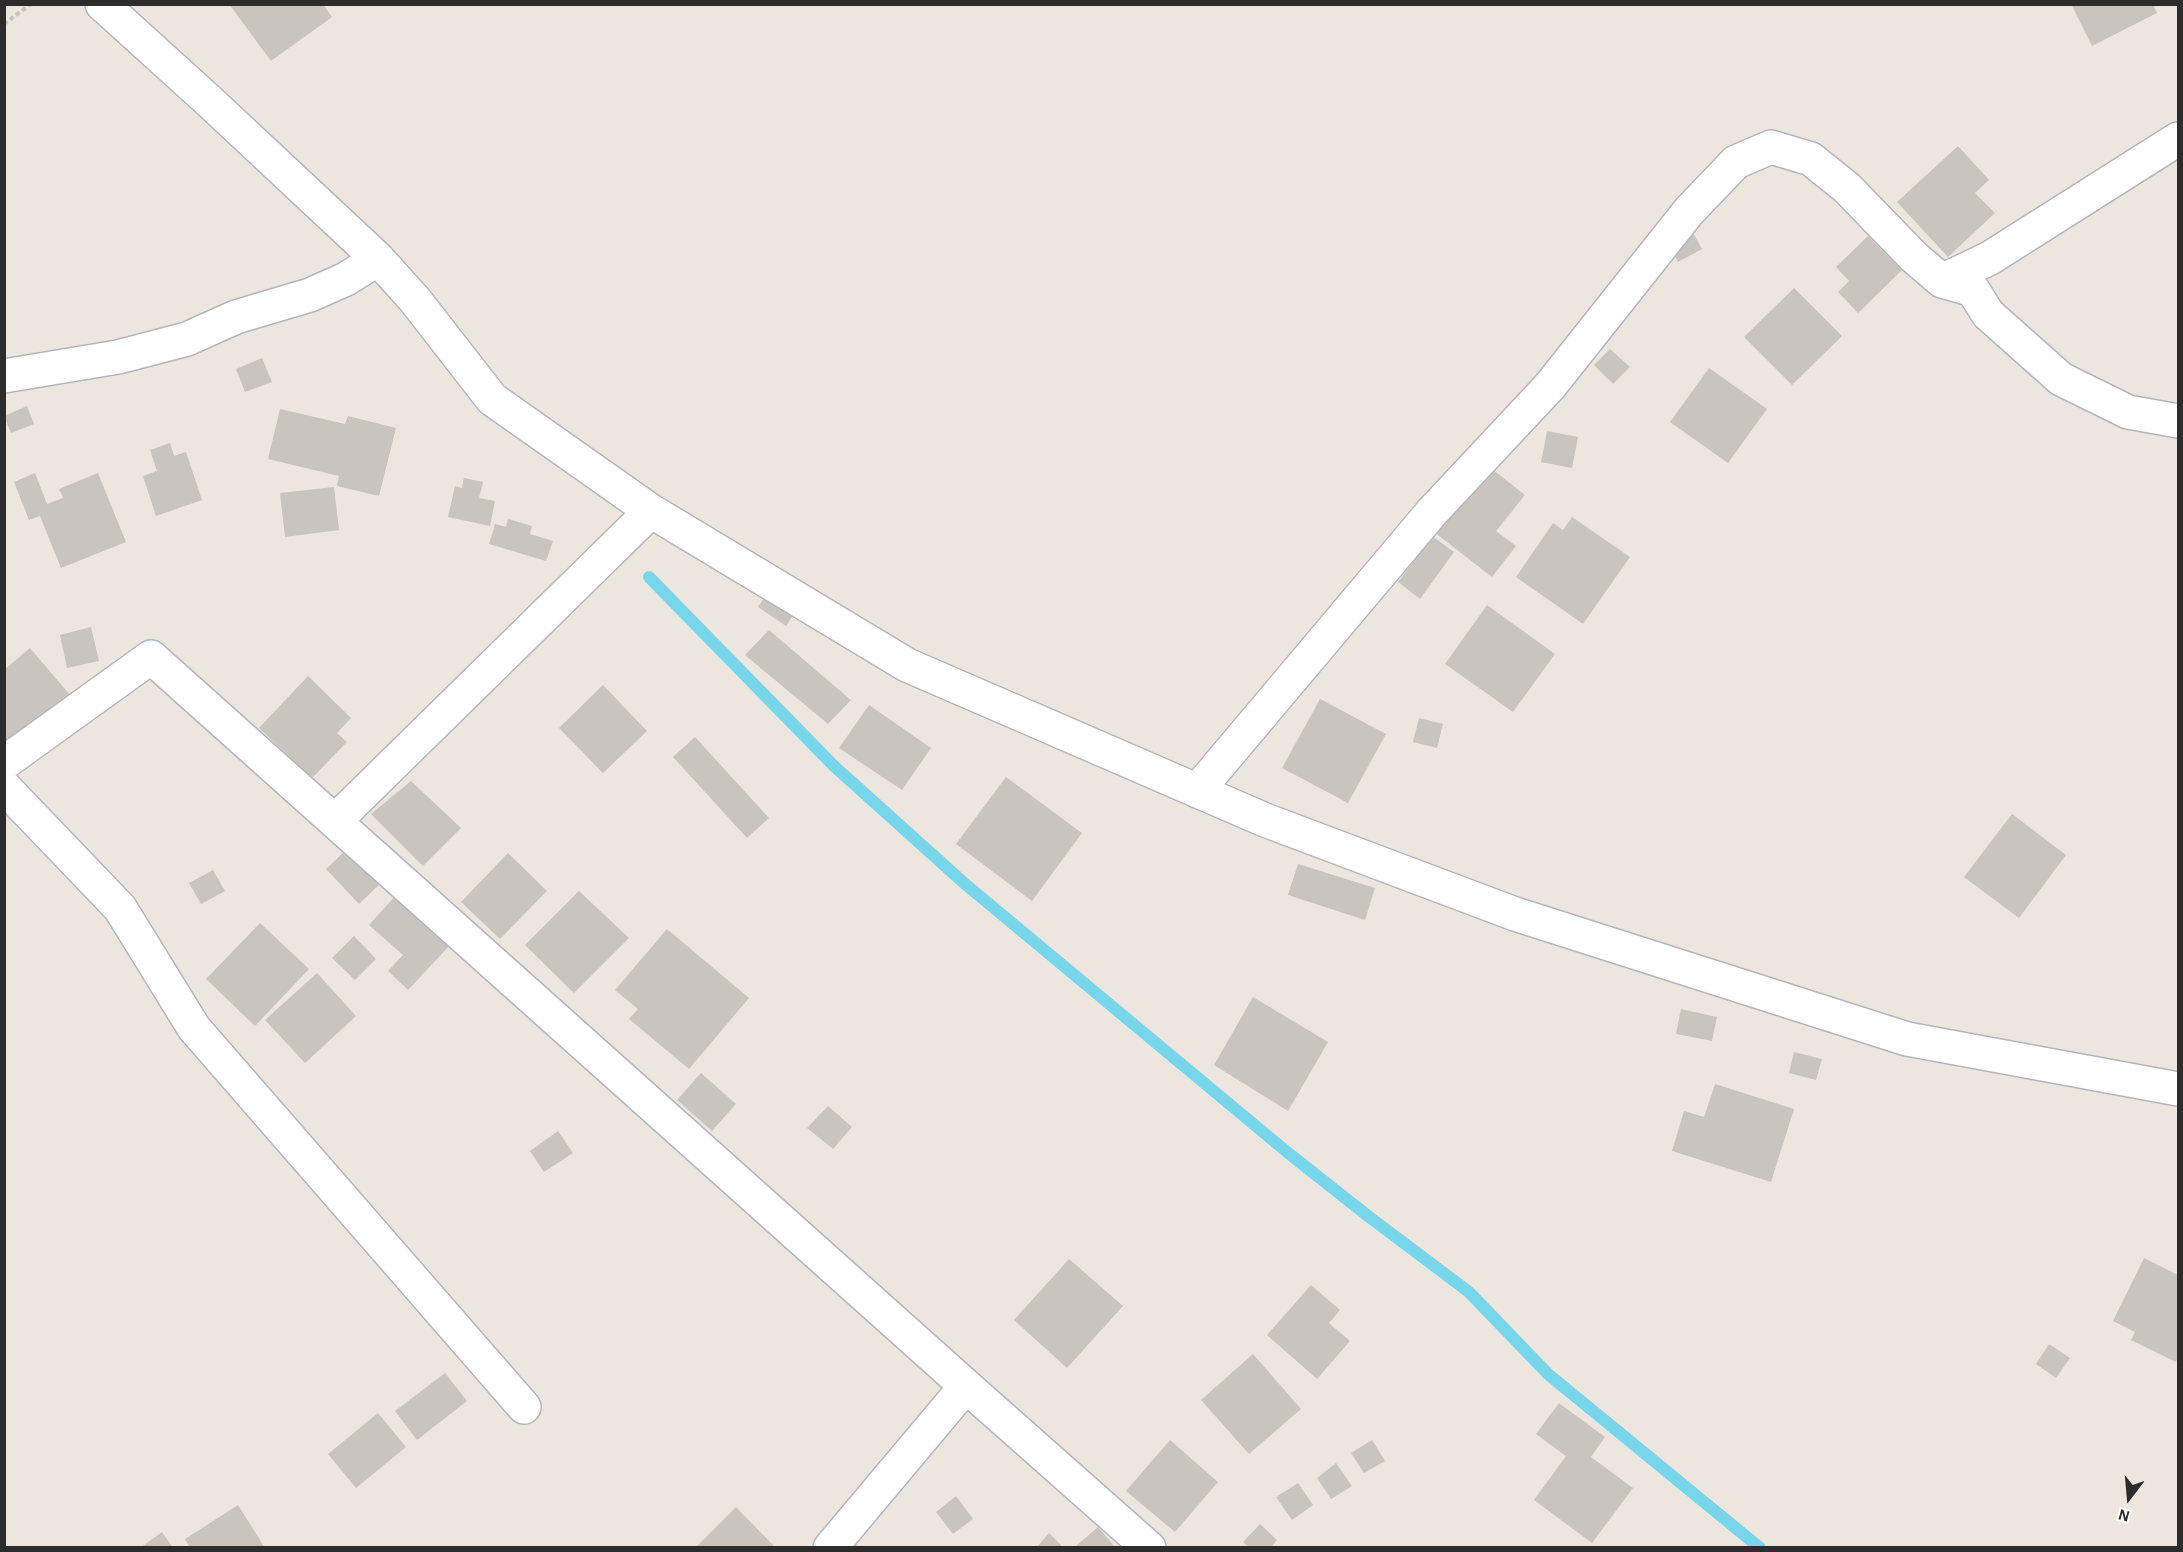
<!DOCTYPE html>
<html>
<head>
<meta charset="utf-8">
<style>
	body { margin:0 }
	#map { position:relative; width:2183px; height:1552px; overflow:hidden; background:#ede6df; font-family:"Alegreya Sans",sans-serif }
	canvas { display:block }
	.frame { position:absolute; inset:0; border:6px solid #2c2c2c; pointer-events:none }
	.north { position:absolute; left:2099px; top:1468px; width:60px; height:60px; -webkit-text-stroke:4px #fff; paint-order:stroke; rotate:196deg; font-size:16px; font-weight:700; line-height:24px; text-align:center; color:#2c2c2c }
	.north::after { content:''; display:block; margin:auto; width:21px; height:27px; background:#2c2c2c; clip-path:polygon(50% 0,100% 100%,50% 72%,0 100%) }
</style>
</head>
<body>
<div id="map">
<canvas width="2183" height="1552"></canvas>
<div class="frame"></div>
<div class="north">N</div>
</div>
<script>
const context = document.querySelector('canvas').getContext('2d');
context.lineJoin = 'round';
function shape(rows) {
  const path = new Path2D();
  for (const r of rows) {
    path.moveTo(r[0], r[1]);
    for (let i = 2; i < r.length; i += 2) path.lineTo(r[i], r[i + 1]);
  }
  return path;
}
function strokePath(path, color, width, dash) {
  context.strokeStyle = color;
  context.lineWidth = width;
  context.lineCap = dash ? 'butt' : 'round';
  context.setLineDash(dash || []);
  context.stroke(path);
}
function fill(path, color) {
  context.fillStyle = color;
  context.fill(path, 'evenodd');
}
strokePath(shape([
	[649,577,834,766,964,883,1287,1152,1368,1216,1469,1292,1548,1374,1760,1548]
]), '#77d6ea', 12);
fill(shape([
	[229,4,323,4,332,17,271,61],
	[2071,4,2153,4,2157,13,2092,46],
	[1958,146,1989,180,1975,193,1995,213,1948,257,1897,202],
	[1692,231,1702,249,1678,262,1669,244],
	[1868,236,1902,270,1858,313,1838,292,1849,281,1836,267],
	[1794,288,1842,336,1792,385,1744,337],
	[1610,349,1630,367,1613,384,1594,365],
	[262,358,272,382,245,392,236,369],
	[1709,368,1767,409,1728,463,1670,422],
	[27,406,34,424,11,433,4,416],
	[280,409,345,424,348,416,396,428,379,496,337,486,339,476,268,459],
	[1547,431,1578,437,1572,468,1541,462],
	[170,443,174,456,186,452,202,500,156,516,143,476,157,471,150,450],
	[1487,465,1525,495,1496,531,1516,546,1492,577,1434,532],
	[35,473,47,504,63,498,59,489,98,473,126,542,61,568,40,516,29,520,14,482],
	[464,478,483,482,479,498,495,501,490,526,448,517,455,486,462,488],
	[334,487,339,530,285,537,280,493],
	[1572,517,1630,557,1583,624,1516,577,1553,523,1563,530],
	[508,519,532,526,530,534,553,541,546,561,489,544,495,524,506,527],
	[1432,536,1454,552,1420,599,1398,582],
	[770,589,798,608,786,626,758,607],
	[1487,605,1555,654,1513,712,1445,664],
	[91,627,99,661,67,668,60,635],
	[769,630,851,700,828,724,745,655],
	[30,648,70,695,4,751,4,670],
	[308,676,351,718,337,733,347,742,312,778,259,728],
	[603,685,647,731,603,773,559,728],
	[1320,699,1386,734,1348,803,1282,768],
	[869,705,931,748,902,790,839,748],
	[1419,718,1443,724,1437,748,1413,742],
	[695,737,769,818,747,838,673,757],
	[1006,777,1082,833,1032,901,956,844],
	[411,781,461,828,423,866,371,814],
	[2012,814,2066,855,2019,918,1964,877],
	[349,847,382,882,359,904,326,869],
	[508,853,547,891,500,939,461,902],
	[1298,864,1375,888,1365,920,1288,895],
	[213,870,225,891,201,904,189,883],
	[579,891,629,938,574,993,525,945],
	[398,893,452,943,408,990,388,971,403,955,369,925],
	[260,923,309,969,255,1026,206,979],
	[667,929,749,998,689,1069,629,1019,638,1009,615,990],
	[354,936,376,959,355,980,332,958],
	[317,973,356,1016,305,1063,265,1020],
	[1253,997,1328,1042,1288,1111,1214,1065],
	[1681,1009,1717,1017,1712,1041,1676,1034],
	[1794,1052,1822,1059,1816,1080,1789,1073],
	[701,1073,736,1104,712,1131,677,1100],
	[1715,1084,1794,1109,1771,1182,1672,1151,1684,1111,1704,1117],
	[828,1106,852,1127,833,1149,807,1128],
	[558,1131,573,1153,544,1172,530,1151],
	[2144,1258,2178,1275,2178,1356,2176,1362,2131,1340,2135,1332,2113,1321],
	[1069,1259,1123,1306,1067,1368,1014,1320],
	[1311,1285,1340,1310,1329,1323,1350,1341,1317,1379,1267,1335],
	[2049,1344,2070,1358,2056,1378,2036,1364],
	[1253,1354,1301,1409,1249,1454,1201,1400],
	[445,1373,467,1401,417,1440,395,1411],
	[1559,1403,1605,1437,1591,1457,1633,1488,1592,1543,1534,1500,1566,1456,1536,1434],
	[378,1413,406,1447,356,1488,328,1454],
	[1170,1440,1218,1482,1175,1532,1126,1491],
	[1372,1440,1385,1461,1364,1473,1351,1453],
	[1336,1463,1352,1486,1331,1499,1317,1478],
	[1298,1483,1313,1505,1292,1520,1276,1497],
	[956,1496,973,1519,953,1534,936,1512],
	[238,1505,265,1548,190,1548,185,1539],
	[736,1507,776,1548,695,1548],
	[1260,1524,1277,1540,1270,1548,1249,1548,1243,1542],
	[1098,1527,1116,1548,1079,1548,1077,1545],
	[162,1532,173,1548,140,1548],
	[1049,1533,1064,1548,1036,1548]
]), '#c9c4bd');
const minor = shape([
	[102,4,209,101,378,259,415,300,492,399,651,511,907,665,1265,820,1515,914,1907,1039,2178,1089],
	[1942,281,1990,258,2178,139],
	[4,376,118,357,187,339,236,317,310,295,346,279,378,259],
	[4,763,151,657,966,1386,1149,1548],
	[4,787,120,908,194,1028,524,1407],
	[1197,791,1432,512,1550,386,1689,211,1736,162,1771,147,1811,159,1847,188,1914,257,1942,281,1973,290,1988,314,2061,379,2128,412,2178,421],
	[335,821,651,511],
	[830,1548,966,1386]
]);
strokePath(minor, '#b2b6bf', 36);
strokePath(shape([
	[4,24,31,4]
]), '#c4c4c4', 4, [4.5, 3]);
strokePath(minor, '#fff', 33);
</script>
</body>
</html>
